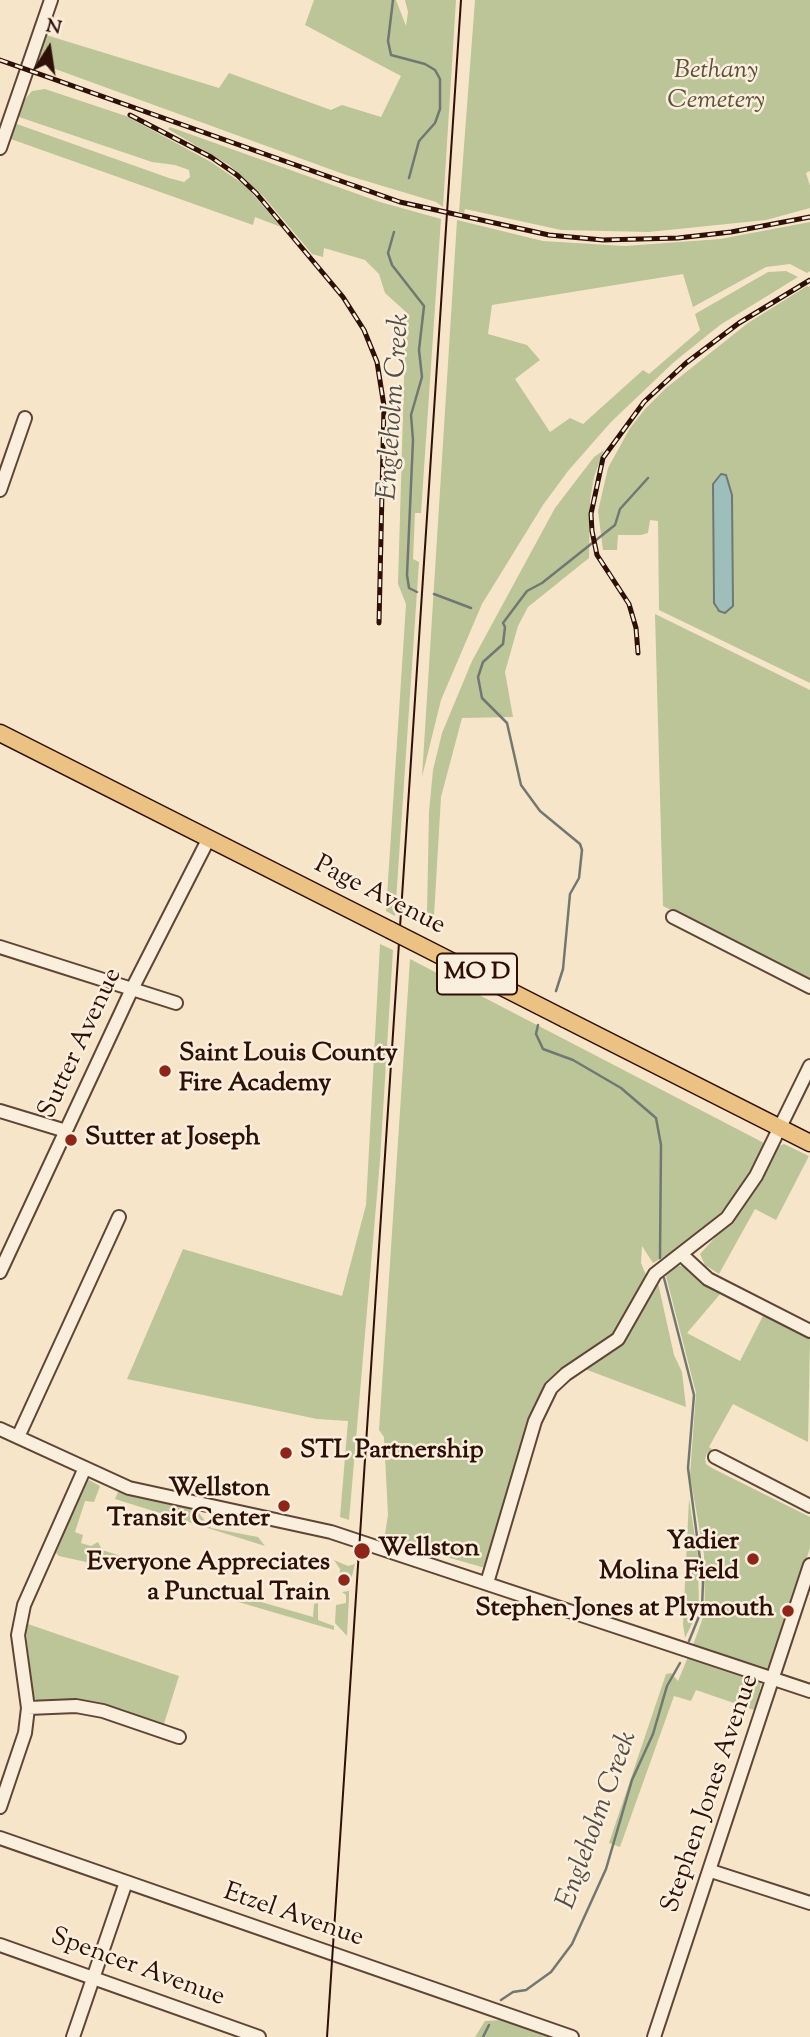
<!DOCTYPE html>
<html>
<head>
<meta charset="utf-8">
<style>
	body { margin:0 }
	#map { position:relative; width:810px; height:2037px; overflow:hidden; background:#f7e5c9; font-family:"Sorts Mill Goudy",serif }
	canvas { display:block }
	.north { position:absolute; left:14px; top:14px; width:70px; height:70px; -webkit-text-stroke:5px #faeedc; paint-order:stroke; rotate:12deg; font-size:19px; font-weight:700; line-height:28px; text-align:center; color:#2e1006 }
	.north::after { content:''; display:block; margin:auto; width:24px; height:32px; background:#2e1006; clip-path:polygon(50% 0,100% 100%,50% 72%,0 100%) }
</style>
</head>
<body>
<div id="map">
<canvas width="810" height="2037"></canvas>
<div class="north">N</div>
</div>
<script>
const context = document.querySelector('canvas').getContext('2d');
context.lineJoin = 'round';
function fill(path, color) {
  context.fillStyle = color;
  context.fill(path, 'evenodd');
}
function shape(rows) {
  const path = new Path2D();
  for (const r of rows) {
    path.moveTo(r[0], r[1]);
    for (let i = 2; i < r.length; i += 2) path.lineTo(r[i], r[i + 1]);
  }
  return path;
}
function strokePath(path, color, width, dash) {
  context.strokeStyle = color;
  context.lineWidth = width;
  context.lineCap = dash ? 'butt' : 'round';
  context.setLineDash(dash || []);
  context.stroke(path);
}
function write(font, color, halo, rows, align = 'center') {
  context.font = font + ' "Sorts Mill Goudy",serif';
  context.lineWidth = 5;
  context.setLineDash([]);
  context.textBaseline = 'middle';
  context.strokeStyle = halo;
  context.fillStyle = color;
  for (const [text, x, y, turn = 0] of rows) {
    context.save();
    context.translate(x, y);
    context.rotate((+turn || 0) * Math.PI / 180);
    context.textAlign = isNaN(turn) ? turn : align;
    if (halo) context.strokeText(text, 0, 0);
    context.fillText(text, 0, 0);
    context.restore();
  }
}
fill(shape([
	[314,0,396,0,406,26,408,12,405,0,456,0,443,207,436,202,346,175,36,62,46,35,219,88,229,73,331,110,342,105,381,117,401,76,305,25],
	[475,0,810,0,810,171,806,173,810,186,810,208,766,220,649,232,561,230,465,209,464,213,459,212],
	[45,89,126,116,211,162,246,186,281,227,255,217,253,225,8,138,14,123,169,178,184,182,190,177,189,170,175,165,152,162,16,116,21,104,32,91],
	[170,127,380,202,441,219,421,513,415,513,413,559,419,562,395,916,386,911,406,604,398,584,406,312,385,293,379,274,365,260,324,248,323,257,312,254,264,197,229,165,168,129],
	[457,220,543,241,625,246,720,239,810,222,810,271,807,273,790,264,766,267,693,307,683,274,492,305,488,334,527,345,540,360,515,379,550,432,570,418,583,424,643,370,649,374,700,330,695,314,768,272,786,271,798,277,720,325,674,362,611,422,568,471,543,505,482,604,441,700,422,777],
	[807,286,810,287,810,683,659,610,658,521,650,520,648,533,641,535,618,535,617,550,603,550,598,511,608,468,630,428,645,409,666,388,748,323],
	[715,492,732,495,733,606,725,613,716,609,714,598],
	[604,450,594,477,590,501,589,558,528,607,518,626,505,672,513,717,462,718,441,797,434,916,427,913,429,812,433,770,442,733,472,661,555,508,594,457],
	[655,614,810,690,810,980,663,906],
	[380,944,393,950,380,1160,349,1520,340,1517,348,1421,317,1419,127,1379,183,1249,342,1296,366,1205],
	[410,959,764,1143,744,1183,716,1219,666,1259,665,1256,653,1263,642,1246,641,1263,646,1275,615,1333,607,1341,571,1362,544,1388,531,1412,485,1568,378,1537,385,1534,388,1515,384,1437,379,1430],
	[784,1144,809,1156,776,1220,755,1209,719,1274,705,1265,700,1254,741,1209,775,1148],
	[677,1266,682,1266,721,1293,687,1333,740,1361,764,1314,810,1338,808,1442,733,1404,709,1447,713,1450,707,1453,705,1459,706,1464,712,1468,810,1517,810,1548,772,1663,767,1668,693,1645,705,1612,704,1555,690,1475,696,1393,666,1276],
	[658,1283,674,1355,682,1372,686,1407,582,1368,613,1352,624,1340,651,1286],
	[89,1480,100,1486,94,1502,85,1501,75,1532,83,1535,81,1543,91,1546,98,1542,102,1550,127,1558,126,1562,121,1561,118,1569,59,1556,56,1553,84,1483],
	[118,1492,197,1511,211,1528,258,1537,265,1546,115,1499],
	[689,1499,698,1556,699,1609,685,1638,683,1624],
	[334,1560,348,1566,355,1564,350,1584,339,1584,340,1569],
	[349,1591,349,1597,347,1636,335,1623,336,1605,346,1603,346,1595,342,1592],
	[230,1593,313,1617,314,1604,318,1603,318,1620,334,1626,334,1630,235,1601,227,1596],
	[25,1623,179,1676,163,1727,37,1701,33,1696],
	[688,1657,761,1682,757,1711,696,1690,691,1701,674,1696,620,1847,609,1843,666,1674,671,1673,678,1681],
	[502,2020,550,2037,475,2037,485,2021]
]), '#bcc597');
const water = shape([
	[721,474,726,475,732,495,733,606,725,613,719,611,714,603,713,484,721,474]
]);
fill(water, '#9ebebb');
strokePath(water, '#717873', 2);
strokePath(shape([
	[393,0,388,41,391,55,425,64,435,70,440,79,440,109,435,123,419,141,409,178],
	[394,232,388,253,392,265,424,306,419,350,422,377,411,415,413,440,407,575,409,588,417,592],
	[434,594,471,608],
	[556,991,563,969,570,894,579,878,582,850,580,844,540,811,521,785,507,723,482,698,478,677,483,662,503,644,505,627,503,623,527,591,542,583,615,525,620,509,648,478],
	[538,1025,536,1034,543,1049,573,1060,621,1088,656,1118,661,1145,660,1258],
	[664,1278,694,1395,688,1468,703,1582,702,1609,689,1641],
	[501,2000,513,1992,526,1990,551,1972,572,1944,606,1869,632,1780,653,1734,667,1686,680,1663],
	[483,2037,489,2025]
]), '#717873', 2.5);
const minor = shape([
	[0,148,51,0],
	[0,490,25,418],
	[673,917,810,987],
	[0,947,176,1003],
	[0,1111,66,1131],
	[682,1255,708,1279,810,1331],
	[0,1272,132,989,209,838],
	[0,1429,129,1488,331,1532,810,1691],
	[18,1437,119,1217],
	[715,1457,810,1506],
	[487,1583,535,1421,551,1388,566,1374,618,1339,655,1274,727,1218,756,1176,810,1066],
	[28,1708,76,1706,103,1711,179,1737],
	[0,1807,25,1733,28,1708,18,1635,24,1605,84,1470],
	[0,1838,572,2037],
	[711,1871,810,1903],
	[0,1945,259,2037],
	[73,2037,126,1882],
	[654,2037,810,1565]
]);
const major = shape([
	[0,733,390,930],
	[565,1019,810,1143]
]);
strokePath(minor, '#604537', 16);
strokePath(major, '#2e1006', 19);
strokePath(minor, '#faeedc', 12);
strokePath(major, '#ecc284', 16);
strokePath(shape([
	[327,2037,461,0]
]), '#2e1006', 2);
const rail = shape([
	[0,60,400,202,549,235,603,240,678,238,731,232,810,217],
	[130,115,211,157,237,175,256,193,343,297,364,330,377,362,384,406,379,623],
	[638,653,636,628,629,604,597,555,592,531,591,514,603,458,644,402,686,363,739,323,810,280]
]);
strokePath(rail, '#2e1006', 5);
strokePath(rail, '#faeedc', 2.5, [8]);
const majorBridge = shape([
	[390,930,565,1019]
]);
strokePath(majorBridge, '#2e1006', 19, []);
strokePath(majorBridge, '#ecc284', 16);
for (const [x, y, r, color] of [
	[165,1071,7,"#8f2418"],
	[71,1140,7,"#8f2418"],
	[286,1453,7,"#8f2418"],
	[284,1506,7,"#8f2418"],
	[362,1551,9,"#8f2418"],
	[753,1559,7,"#8f2418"],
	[344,1580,7,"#8f2418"],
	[788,1611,7,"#8f2418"]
]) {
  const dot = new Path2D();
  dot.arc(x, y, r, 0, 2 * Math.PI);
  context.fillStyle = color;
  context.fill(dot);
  strokePath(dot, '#faeedc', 2.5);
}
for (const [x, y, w] of [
	[477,974,80]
]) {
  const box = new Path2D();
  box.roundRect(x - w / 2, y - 20.5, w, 41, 5);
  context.fillStyle = '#faeedc';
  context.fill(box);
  strokePath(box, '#2e1006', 2);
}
write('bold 24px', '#2e1006', null, [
	["MO D",477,974]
]);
write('italic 26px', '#604f39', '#faeedc', [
	["Bethany",716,73],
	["Cemetery",716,103]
]);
write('26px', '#2e1006', '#faeedc', [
	["Page Avenue",379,897,27],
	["Sutter Avenue",82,1044,-65],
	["Stephen Jones Avenue",712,1794,-71],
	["Etzel Avenue",293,1917,19],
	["Spencer Avenue",137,1969,20]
]);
write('bold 26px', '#2e1006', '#faeedc', [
	["Saint Louis County",179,1056],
	["Fire Academy",179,1086],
	["Sutter at Joseph",85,1140],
	["STL Partnership",300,1453],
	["Wellston",270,1491,"right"],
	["Transit Center",270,1521,"right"],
	["Yadier",739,1544,"right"],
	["Molina Field",739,1574,"right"],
	["Wellston",378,1551],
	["Everyone Appreciates",330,1565,"right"],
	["a Punctual Train",330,1595,"right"],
	["Stephen Jones at Plymouth",774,1611,"right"]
], 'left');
write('italic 28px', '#554d45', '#faeedc', [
	["Engleholm Creek",396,407,-86],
	["Engleholm Creek",599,1821,-70]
]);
</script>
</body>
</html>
